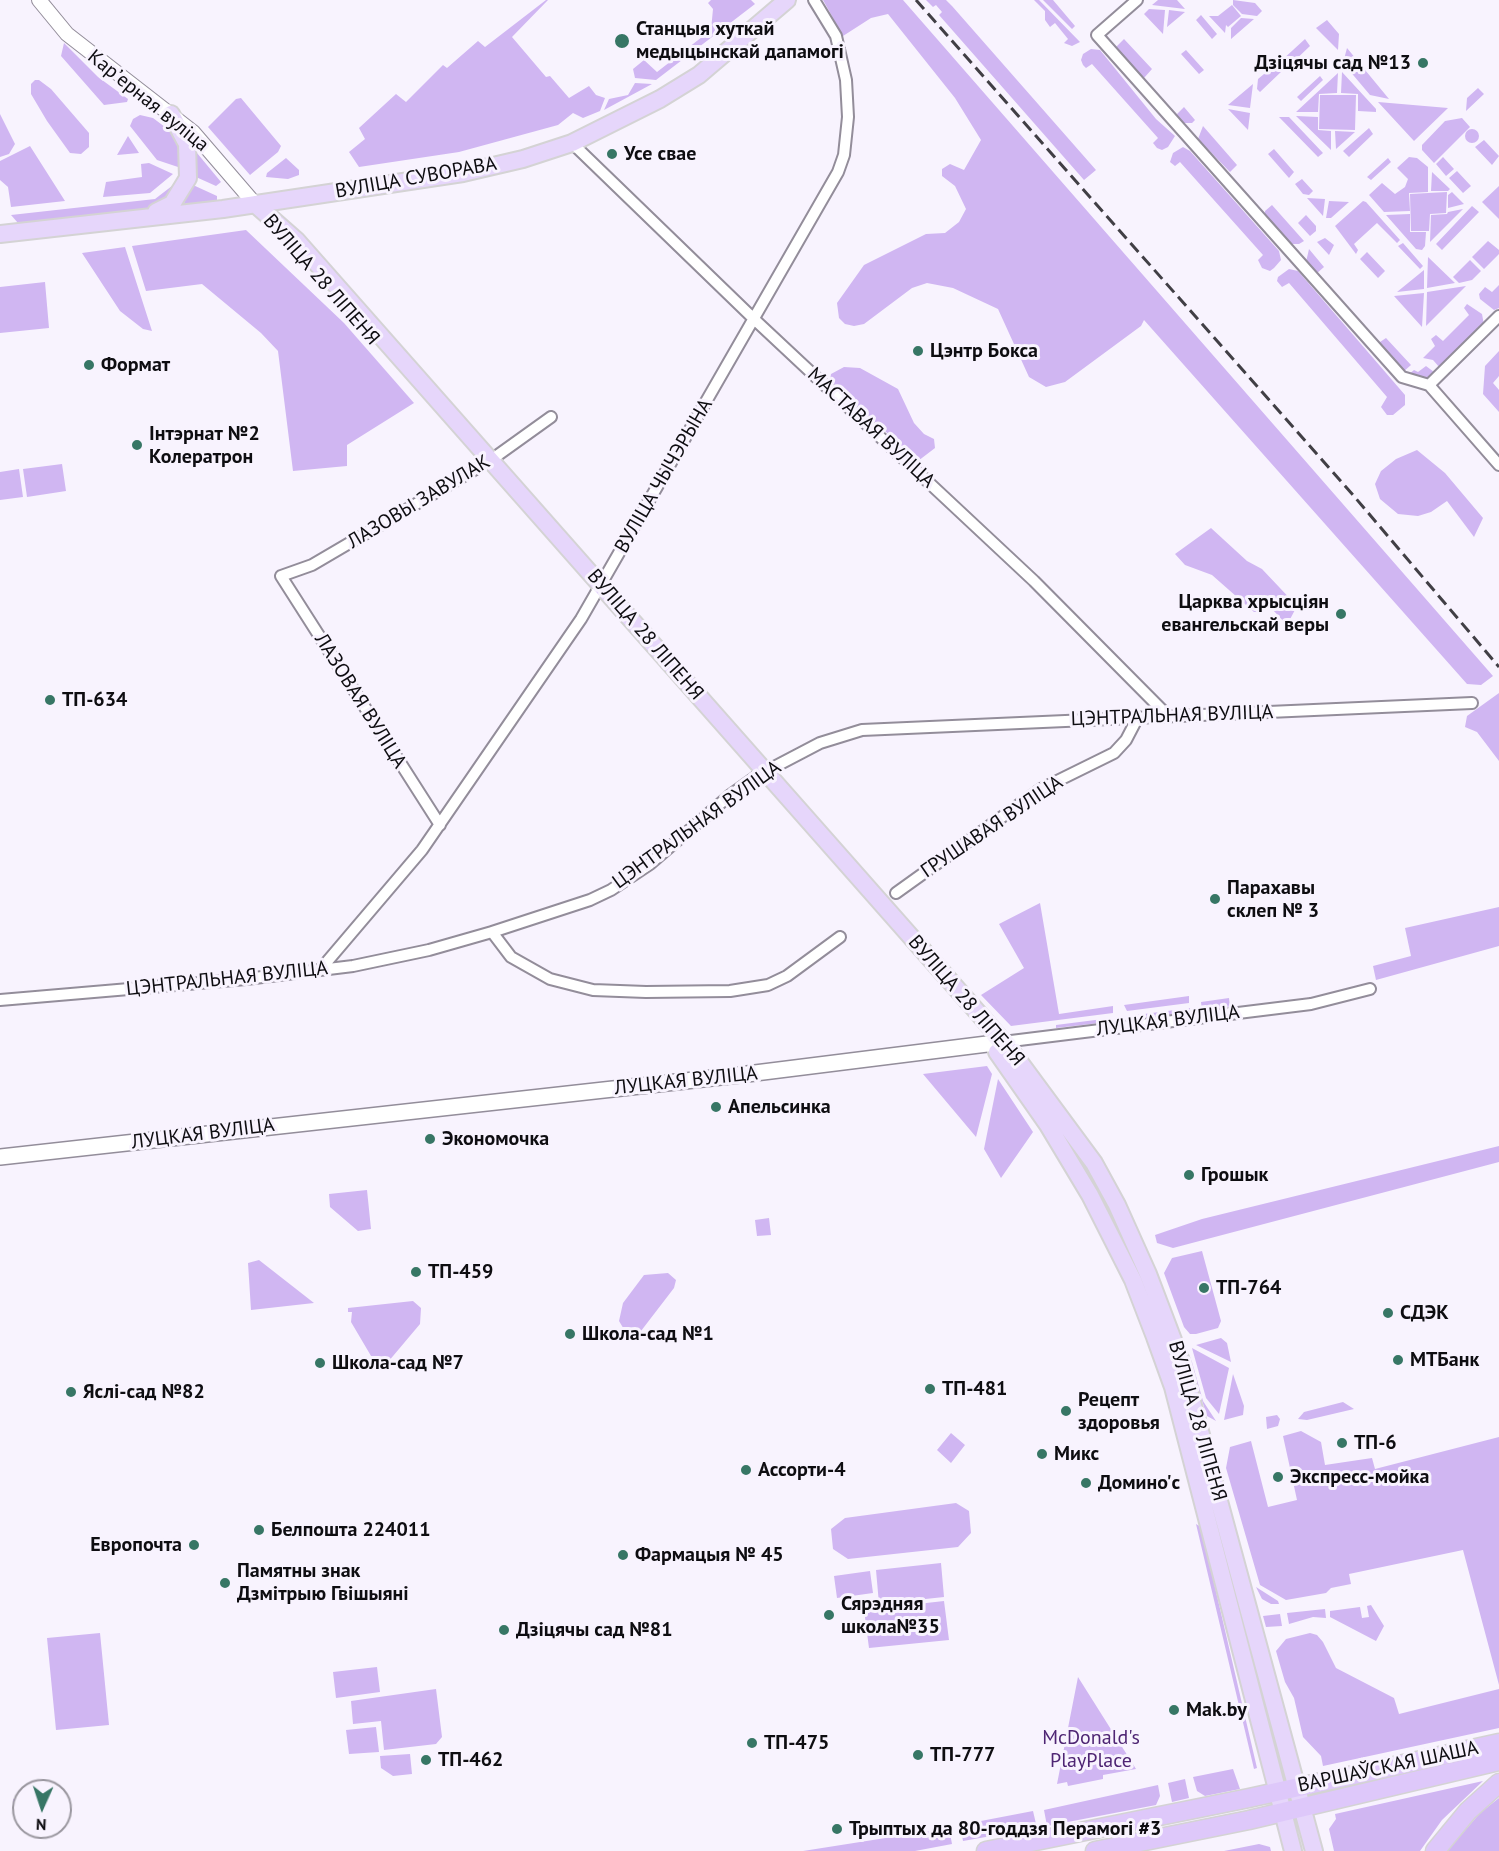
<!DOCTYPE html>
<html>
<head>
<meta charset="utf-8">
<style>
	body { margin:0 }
	#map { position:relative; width:1499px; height:1851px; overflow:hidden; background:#f8f3fe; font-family:"PT Sans",sans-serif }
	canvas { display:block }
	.north { position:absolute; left:12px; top:1779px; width:60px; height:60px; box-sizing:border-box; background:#f8f3fe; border:2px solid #9a979f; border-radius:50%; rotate:183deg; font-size:16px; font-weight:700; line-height:24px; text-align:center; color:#0e0d11 }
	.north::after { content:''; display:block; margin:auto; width:21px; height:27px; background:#377665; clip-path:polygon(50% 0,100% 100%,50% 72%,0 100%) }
</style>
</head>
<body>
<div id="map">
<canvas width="1499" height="1851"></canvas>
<div class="north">N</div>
</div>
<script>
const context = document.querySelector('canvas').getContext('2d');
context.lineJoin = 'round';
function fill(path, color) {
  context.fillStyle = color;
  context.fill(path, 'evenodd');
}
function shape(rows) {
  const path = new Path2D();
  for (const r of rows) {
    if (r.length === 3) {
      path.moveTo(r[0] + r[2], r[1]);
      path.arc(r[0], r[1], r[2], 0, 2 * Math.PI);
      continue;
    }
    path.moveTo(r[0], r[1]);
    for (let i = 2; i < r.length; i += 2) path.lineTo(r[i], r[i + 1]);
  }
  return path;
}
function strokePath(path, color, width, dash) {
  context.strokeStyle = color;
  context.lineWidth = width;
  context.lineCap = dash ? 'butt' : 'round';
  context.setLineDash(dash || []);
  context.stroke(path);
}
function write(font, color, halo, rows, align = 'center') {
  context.font = font + ' "PT Sans",sans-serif';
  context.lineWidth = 6;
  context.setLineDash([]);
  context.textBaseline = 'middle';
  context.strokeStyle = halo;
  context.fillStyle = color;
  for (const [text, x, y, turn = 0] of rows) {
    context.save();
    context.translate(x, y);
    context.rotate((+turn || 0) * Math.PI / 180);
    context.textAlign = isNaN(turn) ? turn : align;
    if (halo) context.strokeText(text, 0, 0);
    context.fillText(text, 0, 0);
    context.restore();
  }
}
fill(shape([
	[546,0,548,0,512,37,546,77,550,76,569,98,589,86,596,95,605,98,600,111,583,118,573,113,558,125,459,152,359,167,349,152,365,139,359,128,396,94,406,102,443,65,447,68,478,41,485,47],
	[711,0,751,0,755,4,656,80,635,78,633,69,644,60,657,72,711,30,713,9,708,3],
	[823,0,903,0,1493,676,1481,685,1467,684,1144,320,1141,326,1065,382,1046,387,1029,377,998,309,953,288,927,283,912,288,864,324,854,326,845,324,839,318,837,303,864,265,926,234,945,233,959,222,966,209,955,186,942,176,942,169,950,164,964,170,981,140,955,98,888,14,871,18,843,36],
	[926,0,946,0,952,6,1096,170,1084,180,939,15,942,12,936,5,933,7],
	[1034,0,1039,0,1080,42,1072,46,1064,43,1068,39,1055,23,1050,27,1045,20,1045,11],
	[1043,0,1053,0,1075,26,1072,29],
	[1158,0,1177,0,1185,9,1152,5],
	[1233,0,1255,3,1262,11,1257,16,1242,14,1233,5],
	[1232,5,1241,16,1228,27,1226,25,1225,33,1209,16,1218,16],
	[1149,9,1165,10,1163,34,1144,14],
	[1169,10,1185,12,1167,27],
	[1201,15,1217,34,1212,39,1196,20],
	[1241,18,1254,19,1231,39,1231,28],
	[1327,20,1339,34,1338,50,1316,28],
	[1124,39,1152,69,1144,78,1115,48],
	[1305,39,1310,46,1287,68,1281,61],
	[64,43,98,77,128,99,127,102,104,105,61,56],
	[1347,48,1389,99,1370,95,1343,63],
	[1091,49,1100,50,1156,119,1175,136,1168,147,1162,150,1157,148,1153,143,1158,138,1092,64,1086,68,1083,65,1081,60,1083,54],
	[1186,50,1204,70,1199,74,1181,54],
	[1276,64,1282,71,1260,92,1257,89,1258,79],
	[1342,72,1376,109,1376,112,1358,111,1358,94,1341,93],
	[1338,73,1337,93,1319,94,1318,112,1296,112],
	[1320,76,1323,80,1301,101,1297,97],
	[35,80,39,80,51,89,89,133,89,147,81,154,70,153,47,121,31,94,31,84],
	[635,83,652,84,604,110,609,99,628,95],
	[1253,84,1250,108,1228,105],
	[1478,88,1484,94,1466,111,1467,98],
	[1320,95,1356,95,1355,130,1319,129],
	[241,98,281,146,278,152,250,175,208,127,236,99],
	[1378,102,1448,108,1414,141],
	[1184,107,1195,120,1192,123,1183,123,1178,118,1177,114],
	[1228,109,1250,113,1248,130],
	[0,114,15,144,9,154,0,157],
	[140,115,153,118,177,136,184,169,157,160,130,126,133,119],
	[1296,116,1318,117,1318,130,1331,131,1331,150],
	[1279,117,1289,117,1323,153,1318,157],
	[1462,118,1470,127,1434,163,1422,150,1422,145,1445,121],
	[1203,126,1237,165,1230,172,1198,139],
	[1369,128,1373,134,1349,157,1343,151],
	[1472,136,7],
	[1335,131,1355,132,1336,149],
	[128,136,139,153,117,155],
	[1484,140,1499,156,1492,165,1475,147],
	[30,146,65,201,11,207,8,187,0,180,0,161],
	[1183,147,1190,151,1279,251,1281,260,1274,268,1270,271,1262,268,1258,260,1263,255,1180,162,1175,166,1170,162,1173,153],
	[1274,149,1294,172,1289,178,1268,154],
	[197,153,221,182,216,186,196,177],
	[1409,157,1417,158,1428,167,1428,192,1409,193,1410,211,1384,212,1369,195,1382,183,1395,194,1405,187,1408,179,1397,168],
	[1443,157,1454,169,1446,176,1436,164],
	[286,158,299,170,299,175,288,179,266,177,267,173],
	[1388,158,1391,162,1371,180,1367,177],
	[149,163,173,174,150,193,103,197,106,182,142,177,141,164],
	[1457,171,1471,186,1463,193,1449,178],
	[1432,172,1450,189,1448,191,1431,191],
	[181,179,181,188,151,208,18,223,11,215,155,199],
	[1302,179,1313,191,1309,195,1303,194,1295,184],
	[193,185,217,196,217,201,183,205],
	[1499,186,1499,219,1482,202],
	[1447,192,1446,213,1430,214,1429,231,1411,231,1410,194],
	[1452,192,1464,204,1448,208,1448,195],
	[1307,198,1325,199,1323,216],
	[1329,201,1349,202,1331,218,1326,218],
	[1363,201,1366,202,1400,240,1397,243,1377,223,1354,244,1358,250,1356,254,1335,226],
	[1272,205,1304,241,1299,244,1291,244,1265,215,1265,211],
	[1472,206,1479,212,1442,250,1436,244],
	[1463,209,1430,242,1431,215,1447,214,1448,212],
	[1410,214,1410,232,1426,232,1425,246,1422,250,1416,249,1386,215],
	[1306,215,1316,226,1316,231,1310,236,1298,223],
	[246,230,344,323,414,403,347,445,347,466,293,471,278,351,261,333,202,284,146,291,132,246],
	[1325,238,1334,245,1329,255,1317,242],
	[1488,241,1499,250,1499,254,1484,269,1472,257],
	[1403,243,1423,266,1420,269,1398,246],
	[125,247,152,331,143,329,120,311,82,253],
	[1309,249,1324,267,1316,274,1306,262],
	[1367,252,1385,271,1378,278,1360,259],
	[1428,257,1455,283,1427,288],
	[1470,260,1481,271,1472,280,1459,283,1453,277],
	[1289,269,1298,271,1405,395,1405,405,1393,415,1387,415,1381,407,1387,397,1289,283,1282,287,1277,281,1278,277],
	[1424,270,1424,289,1397,292],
	[45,282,49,328,0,333,0,287],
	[1499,285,1499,308,1494,310,1480,299,1479,294,1485,287,1492,292],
	[1466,286,1426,326,1426,327,1427,292],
	[1424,293,1422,327,1394,296],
	[1467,304,1482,314,1484,325,1440,368,1433,360,1423,358,1435,346,1431,339,1436,335,1443,341,1469,315,1464,308],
	[1386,338,1411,365,1403,372,1380,346,1380,342],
	[1499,351,1499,376,1493,383,1499,390,1499,412,1483,394,1485,366],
	[1426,366,1434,372,1428,377,1407,376,1414,370,1418,372],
	[844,367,860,368,898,389,914,423,924,434,934,439,935,448,918,461,830,381,831,374],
	[1417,450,1445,473,1483,518,1474,537,1447,501,1431,512,1418,516,1398,514,1380,499,1375,484,1381,471,1396,459],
	[62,464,66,491,27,497,23,469],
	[19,469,23,497,0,500,0,472],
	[1211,528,1247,561,1262,569,1297,606,1287,625,1272,609,1254,612,1212,575,1185,565,1175,554],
	[1499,693,1499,761,1477,732,1465,727,1467,716],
	[1040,903,1059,1014,1113,1006,1113,1013,1011,1026,981,995,1024,968,999,924],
	[1499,907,1499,946,1376,980,1373,966,1411,956,1405,928],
	[1189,996,1189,1003,1127,1011,1124,1005],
	[1229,998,1230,1007,1202,1011,1201,1002],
	[1190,1008,1190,1012,1131,1020,1129,1016],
	[1111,1018,1108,1022,1056,1028,1056,1025],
	[987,1066,992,1074,976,1137,923,1074],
	[998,1079,1033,1132,1001,1178,984,1149],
	[1499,1146,1499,1162,1173,1248,1157,1243,1155,1235,1202,1219],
	[367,1190,371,1229,358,1231,330,1207,329,1194],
	[769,1218,771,1235,757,1236,755,1220],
	[1202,1251,1221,1321,1218,1328,1196,1334,1190,1334,1184,1327,1164,1273,1172,1258],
	[259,1260,314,1303,251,1310,248,1263],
	[668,1273,676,1280,674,1288,641,1331,634,1333,625,1331,619,1321,623,1303,644,1275],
	[413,1301,421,1308,420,1324,388,1362,379,1364,374,1361,351,1322,352,1312,348,1312,348,1308],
	[1221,1338,1227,1343,1231,1362,1196,1345],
	[1182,1339,1192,1362,1203,1401,1216,1421,1207,1416],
	[1192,1348,1229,1368,1219,1414,1206,1398],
	[1233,1374,1244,1406,1243,1415,1224,1420],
	[1343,1402,1354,1409,1307,1420,1298,1419,1304,1412],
	[1277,1415,1280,1419,1278,1426,1267,1429,1266,1417],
	[1301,1431,1321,1442,1325,1465,1372,1458,1375,1469,1499,1437,1499,1685,1463,1550,1349,1574,1351,1584,1331,1588,1326,1593,1286,1600,1260,1585,1226,1468,1230,1447,1251,1441,1268,1507,1297,1500,1283,1436],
	[951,1433,965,1445,951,1463,937,1450],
	[1196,1460,1223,1534,1286,1776,1284,1778,1280,1778],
	[956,1503,969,1511,971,1533,958,1547,848,1559,833,1549,831,1529,845,1518],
	[1196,1524,1201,1527,1257,1768,1254,1769],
	[941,1563,944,1597,879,1604,876,1570],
	[870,1571,873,1593,837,1598,834,1576],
	[1256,1587,1278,1601,1279,1604,1271,1604,1262,1599],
	[944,1601,949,1640,869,1648,864,1610],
	[1371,1605,1384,1626,1376,1641,1330,1617,1330,1611,1360,1607,1362,1618,1369,1617,1367,1606],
	[1325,1609,1326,1618,1313,1617,1289,1624,1287,1613],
	[1280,1614,1282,1626,1266,1627,1263,1616],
	[100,1633,109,1725,56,1730,47,1638],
	[1310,1633,1317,1635,1323,1642,1336,1668,1394,1698,1399,1714,1499,1689,1499,1728,1323,1766,1321,1756,1303,1737,1294,1698,1285,1682,1276,1651,1286,1639],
	[377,1667,380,1692,336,1698,333,1672],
	[1078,1677,1136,1769,1103,1775,1103,1779,1068,1786,1067,1782,1057,1784],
	[436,1689,442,1737,436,1744,384,1750,381,1721,353,1724,351,1701],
	[376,1727,379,1752,349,1754,346,1730],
	[410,1754,412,1774,393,1776,381,1768,380,1756],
	[1233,1769,1240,1789,1205,1796,1197,1791,1193,1777],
	[1185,1779,1189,1798,1172,1802,1168,1783],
	[1483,1781,1442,1820,1420,1851,1334,1851,1329,1829,1336,1819,1335,1814],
	[1158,1785,1160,1796,1156,1805,1047,1826,1044,1810],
	[24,1797,24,1816,15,1818,13,1799],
	[1499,1798,1499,1851,1447,1851,1480,1813],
	[1033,1811,1037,1828,963,1841,960,1825],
	[949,1828,952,1844,915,1851,803,1851],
	[1259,1844,1270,1847,1271,1851,1224,1851]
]), '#d0b6f2');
const minor = shape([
	[1137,0,1097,35,1402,377,1429,385],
	[572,143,755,320,1034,581,1168,716],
	[1429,385,1499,465],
	[1429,385,1499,316],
	[440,825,281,576,312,565,491,460,551,417],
	[896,893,1041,789,1114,753,1126,740,1138,717],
	[492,932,511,957,550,979,593,990,646,992,730,991,768,985,787,976,840,937],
	[320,970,422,850,581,619,838,172,844,155,848,117,846,80,836,36,814,0],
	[0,1000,246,979,353,966,429,950,492,932,590,900,611,890,650,864,729,796,757,776,820,743,862,730,1472,703],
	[1003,1042,1311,1004,1370,989]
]);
const tertiary = shape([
	[39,0,67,34,193,132,255,204]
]);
const secondary = shape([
	[0,1157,739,1075,1003,1042]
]);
const primary = shape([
	[255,204,297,241,980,1015,1015,1056,1094,1163,1117,1205,1148,1274,1181,1361,1314,1851],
	[156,212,172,204,188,178,187,144,171,114],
	[0,234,223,209,463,173,523,159,572,143,660,99,699,75,787,0],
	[997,1052,1048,1125,1090,1195,1133,1280,1155,1337,1173,1387,1293,1851]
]);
const trunk = shape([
	[986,1851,1249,1798,1499,1743],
	[1095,1851,1249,1820,1499,1761],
	[1435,1851,1468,1811,1499,1783]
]);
strokePath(minor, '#938d9a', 14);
strokePath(tertiary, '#938d9a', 16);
strokePath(secondary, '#938d9a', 18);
strokePath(primary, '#d4d3d4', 20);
strokePath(trunk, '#d4d3d4', 21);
strokePath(minor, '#fff', 10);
strokePath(tertiary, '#fff', 14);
strokePath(secondary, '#fff', 15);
strokePath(primary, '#e6d6fb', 16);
strokePath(trunk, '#dec8fa', 18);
strokePath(shape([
	[916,0,1353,495,1499,667]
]), '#413f45', 3, [12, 6]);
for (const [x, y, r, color] of [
	[622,41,8,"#377665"],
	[1423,63,6,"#377665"],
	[612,154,6,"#377665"],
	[918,351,6,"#377665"],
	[89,365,6,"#377665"],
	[137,445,6,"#377665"],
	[1341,614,6,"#377665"],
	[50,700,6,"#377665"],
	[1215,899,6,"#377665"],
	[716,1107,6,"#377665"],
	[430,1139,6,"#377665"],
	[1189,1175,6,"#377665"],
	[416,1272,6,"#377665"],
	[1204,1288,6,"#377665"],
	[1388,1313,6,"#377665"],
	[570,1334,6,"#377665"],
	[1398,1360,6,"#377665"],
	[320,1363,6,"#377665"],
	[930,1389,6,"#377665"],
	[71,1392,6,"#377665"],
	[1066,1411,6,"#377665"],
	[1342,1443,6,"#377665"],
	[1042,1454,6,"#377665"],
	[746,1470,6,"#377665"],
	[1278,1477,6,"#377665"],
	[1086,1483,6,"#377665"],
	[259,1530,6,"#377665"],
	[194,1545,6,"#377665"],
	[623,1555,6,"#377665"],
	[225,1583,6,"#377665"],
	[829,1615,6,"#377665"],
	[504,1630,6,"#377665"],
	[1174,1710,6,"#377665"],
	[752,1743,6,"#377665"],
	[918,1755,6,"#377665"],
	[426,1760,6,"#377665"],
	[837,1829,6,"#377665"]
]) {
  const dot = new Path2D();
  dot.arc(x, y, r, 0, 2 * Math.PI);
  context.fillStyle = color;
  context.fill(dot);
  strokePath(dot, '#f8f3fe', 2);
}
write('bold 20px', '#0e0d11', '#f8f3fe', [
	["Станцыя хуткай",636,29],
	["медыцынскай дапамогі",636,52],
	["Дзіцячы сад №13",1411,63,"right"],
	["Усе свае",624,154],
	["Цэнтр Бокса",930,351],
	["Формат",101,365],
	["Інтэрнат №2",149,434],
	["Колератрон",149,457],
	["Царква хрысціян",1329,602,"right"],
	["евангельскай веры",1329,625,"right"],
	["ТП-634",62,700],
	["Парахавы",1227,888],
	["склеп № 3",1227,911],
	["Апельсинка",728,1107],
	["Экономочка",442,1139],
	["Грошык",1201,1175],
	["ТП-459",428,1272],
	["ТП-764",1216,1288],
	["СДЭК",1400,1313],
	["Школа-сад №1",582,1334],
	["МТБанк",1410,1360],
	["Школа-сад №7",332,1363],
	["ТП-481",942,1389],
	["Яслі-сад №82",83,1392],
	["Рецепт",1078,1400],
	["здоровья",1078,1423],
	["ТП-6",1354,1443],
	["Микс",1054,1454],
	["Ассорти-4",758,1470],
	["Экспресс-мойка",1290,1477],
	["Домино'c",1098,1483],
	["Белпошта 224011",271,1530],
	["Европочта",182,1545,"right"],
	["Фармацыя № 45",635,1555],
	["Памятны знак",237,1571],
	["Дзмітрыю Гвішыяні",237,1594],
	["Сярэдняя",841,1604],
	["школа№35",841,1627],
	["Дзіцячы сад №81",516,1630],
	["Mak.by",1186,1710],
	["ТП-475",764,1743],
	["ТП-777",930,1755],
	["ТП-462",438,1760],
	["Трыптых да 80-годдзя Перамогі #3",849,1829]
], 'left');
write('20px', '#0e0d11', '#f8f3fe', [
	["Карʼерная вуліца",148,101,39],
	["ВУЛІЦА СУВОРАВА",416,178,-10],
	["ВУЛІЦА 28 ЛІПЕНЯ",321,280,49],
	["МАСТАВАЯ ВУЛІЦА",871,428,43],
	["ВУЛІЦА ЧЫЧЭРЫНА",664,476,-60],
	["ЛАЗОВЫ ЗАВУЛАК",419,502,-31],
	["ВУЛІЦА 28 ЛІПЕНЯ",645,635,49],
	["ЛАЗОВАЯ ВУЛІЦА",360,701,58],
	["ЦЭНТРАЛЬНАЯ ВУЛІЦА",1172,716,-2],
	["ЦЭНТРАЛЬНАЯ ВУЛІЦА",697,825,-36],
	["ГРУШАВАЯ ВУЛІЦА",992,827,-34],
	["ЦЭНТРАЛЬНАЯ ВУЛІЦА",227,979,-6],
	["ВУЛІЦА 28 ЛІПЕНЯ",966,1001,49],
	["ЛУЦКАЯ ВУЛІЦА",1168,1021,-7],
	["ЛУЦКАЯ ВУЛІЦА",686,1081,-6],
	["ЛУЦКАЯ ВУЛІЦА",203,1134,-7],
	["ВУЛІЦА 28 ЛІПЕНЯ",1197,1421,74],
	["ВАРШАЎСКАЯ ШАША",1388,1767,-12]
]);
write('20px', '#4e2573', '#f8f3fe', [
	["McDonald's",1091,1738],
	["PlayPlace",1091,1761]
]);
</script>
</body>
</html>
